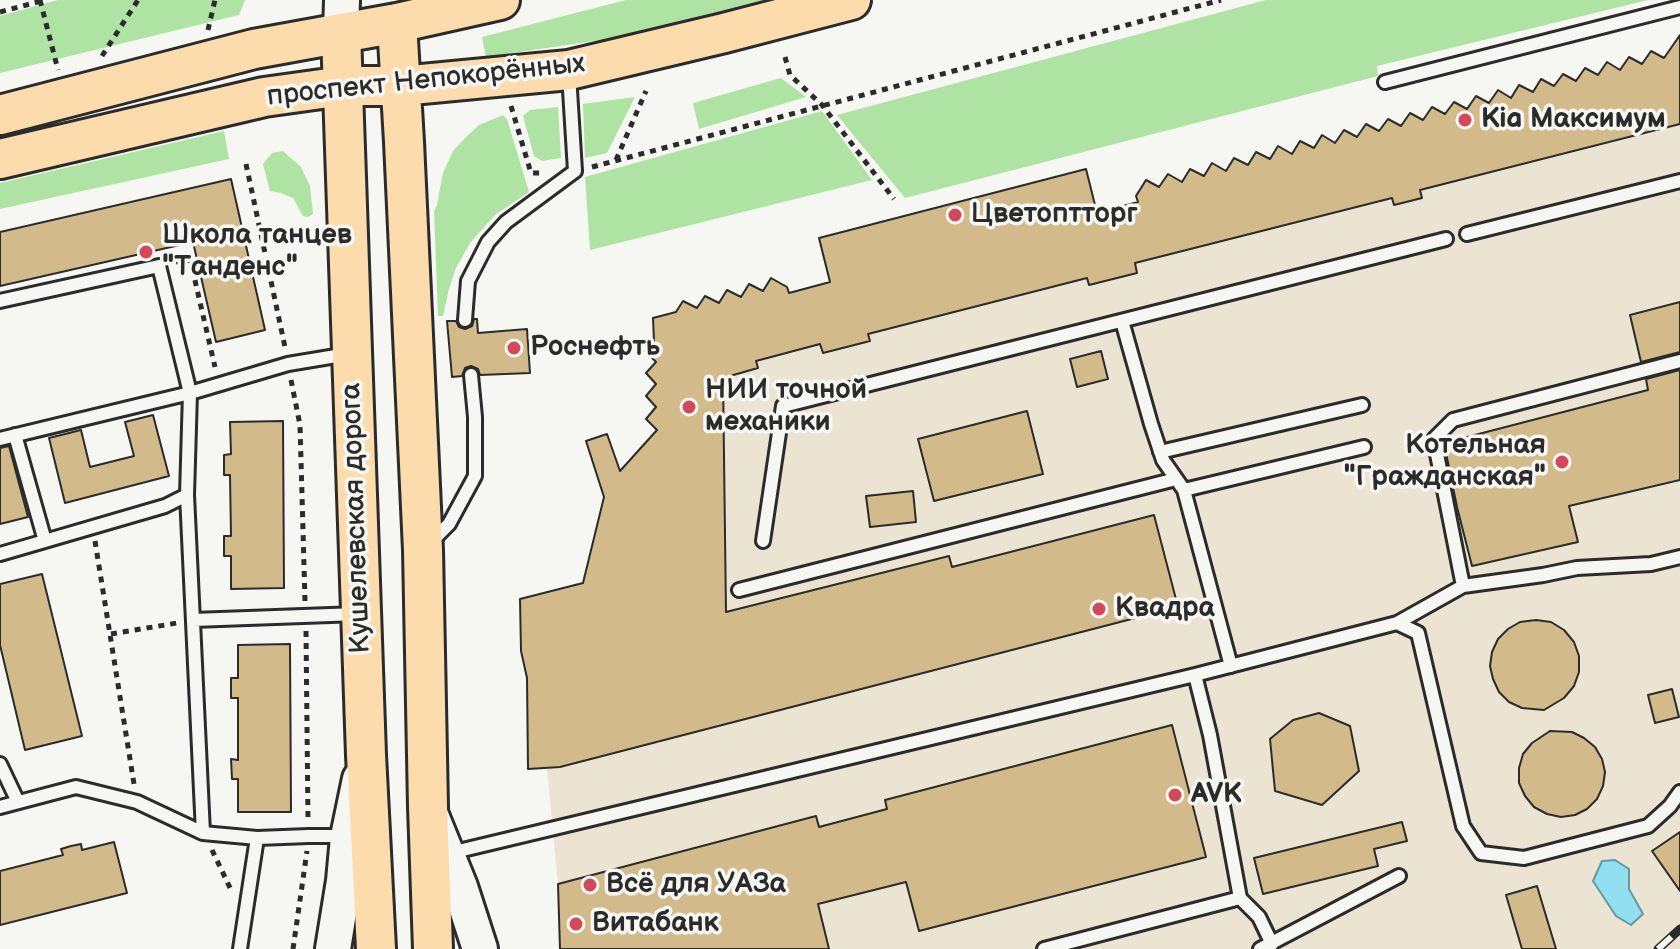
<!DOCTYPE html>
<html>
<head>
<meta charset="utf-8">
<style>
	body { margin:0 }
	canvas { display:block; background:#f6f6f2 }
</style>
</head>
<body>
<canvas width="1680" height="949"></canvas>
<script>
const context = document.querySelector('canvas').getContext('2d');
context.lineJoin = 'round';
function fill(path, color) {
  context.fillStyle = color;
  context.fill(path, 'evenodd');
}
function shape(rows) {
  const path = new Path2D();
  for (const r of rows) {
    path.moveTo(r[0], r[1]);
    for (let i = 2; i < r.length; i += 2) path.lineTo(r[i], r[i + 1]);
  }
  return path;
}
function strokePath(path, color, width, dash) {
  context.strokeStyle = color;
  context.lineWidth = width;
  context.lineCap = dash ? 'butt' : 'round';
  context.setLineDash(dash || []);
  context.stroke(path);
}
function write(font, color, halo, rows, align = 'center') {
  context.font = font + ' "Balsamiq Sans",sans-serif';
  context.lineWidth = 7;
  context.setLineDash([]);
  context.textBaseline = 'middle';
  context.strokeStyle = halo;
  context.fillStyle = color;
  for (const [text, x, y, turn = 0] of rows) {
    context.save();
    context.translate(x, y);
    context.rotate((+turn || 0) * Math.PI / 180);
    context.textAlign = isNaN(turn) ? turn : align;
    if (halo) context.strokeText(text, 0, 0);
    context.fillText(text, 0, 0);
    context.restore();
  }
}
fill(shape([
	[1680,49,1680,949,560,949,558,884,547,769,528,769,527,678,520,599,656,563,655,450,647,441,655,432,655,428,646,419,654,409,655,405,646,396,654,387,654,382,646,373,654,364,654,360,645,351,654,342,653,318,699,306,705,296,716,301,720,300,727,290,738,295,742,294,749,284,760,289,764,288,771,278,782,284,786,282,790,293,830,282,819,238,890,219,895,240,921,234,916,213,988,194,994,215,1097,213,1137,202,1135,192,1140,190,1146,180,1157,186,1161,185,1168,174,1179,180,1183,179,1190,169,1201,175,1205,174,1212,163,1223,169,1227,168,1234,158,1245,163,1249,162,1256,152,1267,158,1271,157,1278,146,1289,152,1293,151,1300,141,1311,147,1315,146,1322,135,1333,141,1337,140,1344,130,1354,136,1358,135,1366,124,1376,130,1381,129,1388,119,1398,124,1403,123,1409,113,1420,119,1424,118,1432,107,1442,113,1447,112,1454,102,1465,107,1469,106,1476,96,1486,102,1491,101,1498,90,1509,96,1513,95,1519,85,1530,91,1535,90,1541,79,1552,85,1556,84,1563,74,1574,79,1578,78,1585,68,1596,74,1600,73,1607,62,1618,68,1622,67,1629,57,1640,62,1644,61,1651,51,1662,57]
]), '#ece4d3');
fill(shape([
	[58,0,245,0,239,15,0,73,0,16],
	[626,0,766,0,621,37,486,57,482,37],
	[1266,0,1648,0,1377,66,1378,76,905,198,837,115],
	[781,78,806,97,699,129,693,103],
	[635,97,607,153,585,158,583,104],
	[558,107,561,158,542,161,534,156,523,116,530,110],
	[822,111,872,180,590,250,585,177],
	[503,115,507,119,529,192,495,215,470,243,456,268,449,289,443,316,438,316,434,211,437,205,443,173,453,151,466,137,479,125],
	[224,131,229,159,0,209,0,183],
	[283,151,301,167,310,186,313,214,308,217,303,216,293,198,281,193,270,191,263,164,272,153]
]), '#afe3a4');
const water = shape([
	[1615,860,1629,869,1629,889,1643,914,1631,925,1616,916,1593,881,1602,861,1615,860]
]);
fill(water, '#91dff0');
strokePath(water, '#6897a1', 2);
const building = shape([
	[1680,35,1680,124,1420,190,1422,198,1394,205,1392,198,1135,263,1137,273,1089,285,1087,278,868,334,870,341,823,353,820,344,756,361,758,368,723,378,726,612,949,556,952,567,1154,515,1178,607,560,767,528,769,527,678,521,651,520,599,583,583,604,497,586,441,607,434,620,471,657,430,646,419,656,407,646,396,656,384,646,373,656,362,645,351,654,342,653,318,676,312,683,301,697,308,705,296,719,303,727,290,741,297,749,284,763,291,771,278,787,287,789,293,830,282,819,238,1086,169,1097,213,1138,202,1136,196,1146,180,1159,187,1168,174,1182,182,1190,169,1204,176,1212,163,1226,171,1234,158,1248,165,1256,152,1270,159,1278,146,1292,154,1300,141,1314,148,1322,135,1335,143,1344,130,1357,137,1366,124,1379,131,1388,119,1401,126,1410,113,1423,120,1432,107,1445,114,1454,102,1467,109,1476,96,1489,103,1498,90,1511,98,1519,85,1533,92,1541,79,1554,86,1563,74,1576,81,1585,68,1598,75,1607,62,1620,70,1629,57,1642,64,1651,51,1664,58,1680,35],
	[231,179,265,330,216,342,193,242,0,286,0,232,231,179],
	[1680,302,1680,352,1641,362,1630,315,1680,302],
	[474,319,477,319,478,333,527,329,530,373,480,375,478,369,471,366,465,368,462,376,452,377,447,321,456,321,459,327,465,329,472,326,474,319],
	[1101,351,1108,379,1077,387,1070,359,1101,351],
	[1680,370,1680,480,1569,506,1578,542,1472,566,1457,507,1444,443,1648,390,1646,379,1680,370],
	[1027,411,1043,474,934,501,918,439,1027,411],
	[153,415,169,476,65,503,49,438,81,430,90,467,134,456,125,422,153,415],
	[283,421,284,588,231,589,231,556,224,556,224,536,231,536,230,475,224,475,224,455,231,454,230,422,283,421],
	[9,446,28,517,0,524,0,448,9,446],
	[913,491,916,522,870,527,866,496,913,491],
	[42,574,82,736,25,750,0,645,0,584,42,574],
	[1536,620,1551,622,1564,630,1574,642,1579,656,1579,672,1574,686,1564,698,1544,710,1522,708,1509,702,1499,692,1493,679,1490,666,1492,652,1498,639,1508,629,1520,622,1536,620],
	[290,644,291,812,238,812,238,779,232,779,231,759,238,760,238,698,231,698,231,678,238,678,238,645,290,644],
	[1672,689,1679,717,1655,723,1648,695,1672,689],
	[1319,713,1350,726,1359,771,1322,805,1275,791,1270,739,1293,720,1319,713],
	[1172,725,1206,857,919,931,906,882,818,904,829,949,560,949,558,884,816,816,819,827,887,809,885,800,1172,725],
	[1550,731,1572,732,1584,738,1595,747,1602,759,1605,772,1603,786,1597,799,1587,809,1575,815,1561,817,1547,814,1534,807,1525,796,1519,783,1519,768,1523,754,1532,743,1550,731],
	[1402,822,1407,841,1374,849,1378,866,1263,894,1254,858,1402,822],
	[1680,832,1680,891,1652,851,1680,832],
	[114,842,127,893,0,925,0,871,63,855,61,849,71,846,81,844,82,850,114,842],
	[1537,886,1556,949,1522,949,1506,895,1537,886]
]);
fill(building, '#d3ba8a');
strokePath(building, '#2b2b2b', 2);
const service = shape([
	[1385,82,1680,7],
	[1467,234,1680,181],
	[0,301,159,266,190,393,187,495,203,833],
	[465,320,468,281,488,242,506,222,575,171,569,74],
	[1122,321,1151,424,1163,460,1184,490,1231,666],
	[15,435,45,541],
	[0,439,190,393,288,364,348,354],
	[1160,452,1362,405],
	[1184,490,1364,447],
	[763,541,783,406,1446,239],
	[431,542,449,524,475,476,475,417,471,375],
	[0,554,165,506,187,495],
	[1463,586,1434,439,1453,420,1680,361],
	[739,590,1176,479],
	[193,620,358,614],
	[1397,623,1418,633,1463,826,1481,853,1524,858,1648,826,1670,806,1680,792],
	[0,764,18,802],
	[0,807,76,787,137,802,203,833,257,838,309,836,345,836],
	[450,853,1195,675,1397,623,1463,586,1543,575,1577,568,1651,564,1680,557],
	[1240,898,1259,917,1272,944],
	[240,949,257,838],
	[1044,949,1240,898,1210,735,1195,675],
	[1260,949,1399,876]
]);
const secondary = shape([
	[341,33,342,0],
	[432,818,460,887,480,949],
	[333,949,344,881,348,837,360,779]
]);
const primary = shape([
	[397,23,404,142,423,550,428,807,433,949],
	[341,33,366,755,376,949],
	[0,115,254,49,397,23,500,0],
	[0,159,264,97,343,86,401,86,569,70,724,33,851,0]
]);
strokePath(service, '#2b2b2b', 18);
strokePath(secondary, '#2b2b2b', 40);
strokePath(primary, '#2b2b2b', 44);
strokePath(shape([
	[40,0,58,70],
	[0,12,45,0],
	[208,30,215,0],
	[102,56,138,0],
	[785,57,790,75,822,105,894,199],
	[511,106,531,173,543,173],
	[616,160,646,91],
	[246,164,285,347],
	[592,167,1221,0],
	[176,262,190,259,215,367],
	[291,380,300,425,305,601],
	[95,541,134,784],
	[306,631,308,821],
	[111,634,177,623],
	[212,850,232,892],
	[293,949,307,851]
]), '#2b2b2b', 5, [6, 6]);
strokePath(service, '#f6f6f2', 12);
strokePath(secondary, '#f6f6f2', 34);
strokePath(primary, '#fcdcac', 38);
const rail = shape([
	[1658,949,1680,929]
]);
strokePath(rail, '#2b2b2b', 9);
strokePath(rail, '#f6f6f2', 6, [18]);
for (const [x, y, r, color] of [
	[1465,120,8,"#d1495b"],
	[955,215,8,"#d1495b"],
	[146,252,8,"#d1495b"],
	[514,348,8,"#d1495b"],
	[689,407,8,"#d1495b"],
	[1562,462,8,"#d1495b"],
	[1099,609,8,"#d1495b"],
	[1175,795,8,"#d1495b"],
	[590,885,8,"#d1495b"],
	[576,924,8,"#d1495b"]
]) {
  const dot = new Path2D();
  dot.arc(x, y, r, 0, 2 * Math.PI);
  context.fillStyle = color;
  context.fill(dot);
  strokePath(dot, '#f6f6f2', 3);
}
write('28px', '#2b2b2b', '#f6f6f2', [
	["проспект Непокорённых",426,81,-6],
	["Кушелевская дорога",357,518,-92]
]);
write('bold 28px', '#2b2b2b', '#f6f6f2', [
	["Kia Максимум",1481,120],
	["Цветоптторг",971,215],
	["Школа танцев",162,236],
	["\"Танденс\"",162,268],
	["Роснефть",530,348],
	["НИИ точной",705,391],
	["механики",705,423],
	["Котельная",1546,446,"right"],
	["\"Гражданская\"",1546,478,"right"],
	["Квадра",1115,609],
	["AVK",1191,795],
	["Всё для УАЗа",606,885],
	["Витабанк",592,924]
], 'left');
</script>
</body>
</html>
